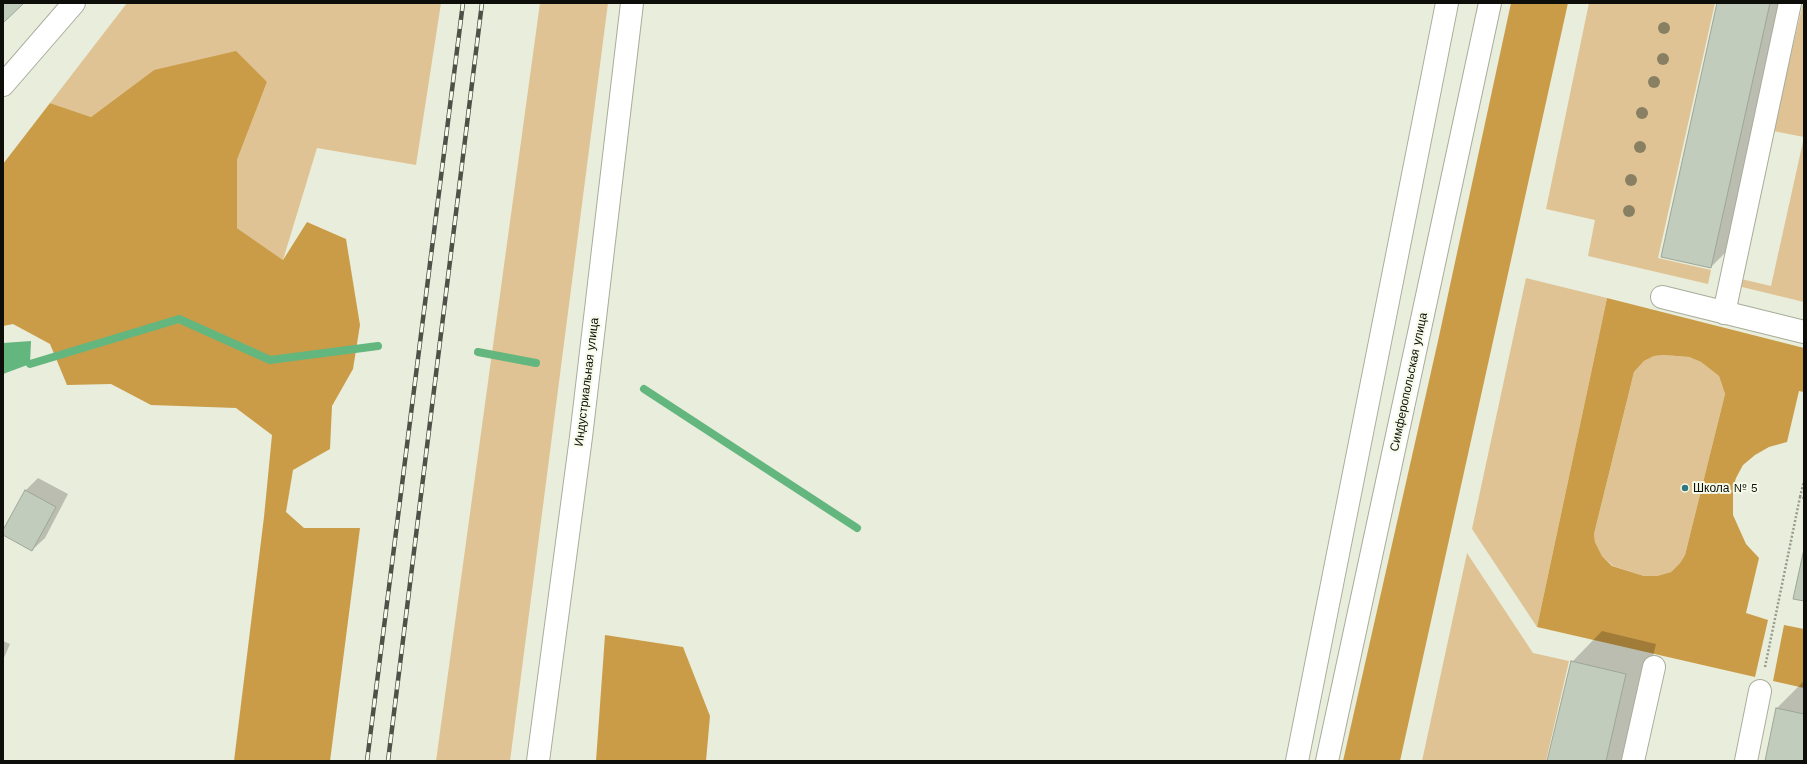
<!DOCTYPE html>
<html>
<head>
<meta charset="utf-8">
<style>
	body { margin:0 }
	#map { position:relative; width:1807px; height:764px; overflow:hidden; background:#e9eddb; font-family:"Work Sans",sans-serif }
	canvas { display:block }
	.frame { position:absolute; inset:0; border:4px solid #0d0e09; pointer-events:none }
</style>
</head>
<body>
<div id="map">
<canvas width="1807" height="764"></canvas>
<div class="frame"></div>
</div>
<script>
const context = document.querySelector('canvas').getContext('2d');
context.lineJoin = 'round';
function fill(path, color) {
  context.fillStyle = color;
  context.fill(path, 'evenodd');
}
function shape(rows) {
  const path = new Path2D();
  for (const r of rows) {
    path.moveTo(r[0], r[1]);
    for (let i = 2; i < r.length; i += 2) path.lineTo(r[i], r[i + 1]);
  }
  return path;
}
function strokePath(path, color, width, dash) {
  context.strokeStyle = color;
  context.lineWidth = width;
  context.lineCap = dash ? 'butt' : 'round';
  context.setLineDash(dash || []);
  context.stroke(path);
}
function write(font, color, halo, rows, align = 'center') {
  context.font = font + ' "Work Sans",sans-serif';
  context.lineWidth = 4;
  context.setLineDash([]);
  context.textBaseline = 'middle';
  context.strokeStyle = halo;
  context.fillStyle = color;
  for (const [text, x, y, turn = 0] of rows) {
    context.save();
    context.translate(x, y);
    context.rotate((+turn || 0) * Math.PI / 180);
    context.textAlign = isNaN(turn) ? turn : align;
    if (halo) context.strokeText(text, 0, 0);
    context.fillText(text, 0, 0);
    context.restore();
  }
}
fill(shape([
	[127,3,441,3,416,165,317,148,283,260,237,228,237,160,267,82,154,70,91,117,50,103],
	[540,3,608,3,510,761,436,761],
	[1589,3,1715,3,1658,258,1711,270,1708,284,1588,256,1595,220,1546,209],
	[1803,3,1804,3,1804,302,1738,286,1741,279,1771,286,1804,137,1773,131],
	[1526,278,1607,298,1537,627,1472,529],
	[1664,355,1689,357,1701,362,1719,376,1725,394,1685,555,1680,563,1671,572,1657,576,1644,576,1613,566,1602,556,1595,542,1594,534,1634,372,1644,361,1654,356],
	[1467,553,1533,653,1569,661,1546,761,1422,761]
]), '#e0c394');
fill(shape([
	[1511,3,1568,3,1400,761,1343,761,1438,341],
	[236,51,267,82,237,160,237,228,283,260,307,222,346,239,360,325,353,369,332,406,330,449,293,470,286,512,304,528,360,528,330,761,234,761,264,517,272,435,236,408,151,405,111,384,67,385,50,344,13,324,3,326,3,164,50,103,91,117,154,70],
	[1607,298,1804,348,1804,392,1799,391,1787,442,1769,447,1755,455,1743,465,1736,478,1733,488,1733,515,1746,544,1759,558,1746,613,1768,620,1755,677,1537,627],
	[1664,355,1689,357,1701,362,1719,376,1725,394,1685,555,1680,563,1671,572,1657,576,1644,576,1612,566,1602,556,1595,542,1594,534,1634,372,1644,361,1654,356],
	[1784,625,1804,629,1804,688,1773,681],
	[605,635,683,647,710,716,706,761,596,761]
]), '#ca9c48');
fill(shape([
	[31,341,30,364,3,374,3,343]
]), '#64b67f');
fill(shape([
	[1718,3,1793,3,1741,237,1711,267],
	[38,478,68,494,45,538,32,550,3,534,3,532,25,491],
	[1602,631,1656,644,1628,761,1548,761,1572,662],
	[3,641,10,644,3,660],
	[1804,681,1804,761,1766,761,1777,708]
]), '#0003');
strokePath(shape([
	[478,352,536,363],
	[30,364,179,319,270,360,378,346],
	[644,389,857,528]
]), '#64b67f', 8);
const building = shape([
	[3,3,24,3,3,23,3,3],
	[1717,3,1770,3,1711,268,1661,257,1717,3],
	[25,490,56,507,32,551,3,535,3,530,25,490],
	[1804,549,1804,601,1793,599,1804,549],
	[1571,661,1626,674,1606,761,1547,761,1571,661],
	[1776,708,1804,714,1804,761,1765,761,1776,708]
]);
fill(building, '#c2ccbc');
strokePath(building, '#9ca697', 1);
const minor = shape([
	[3,85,74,3],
	[1662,297,1804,332],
	[1724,313,1790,3],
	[1633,761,1654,667],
	[1746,761,1760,691]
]);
const major = shape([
	[538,761,581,437,632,3],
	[1297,761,1447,3],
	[1327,761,1490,3]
]);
strokePath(minor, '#a8ac9b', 24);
strokePath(major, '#a8ac9b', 24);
strokePath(shape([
	[1800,497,1804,481],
	[1765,667,1800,497,1804,498]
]), '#989b8d', 2.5, [2, 2]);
strokePath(minor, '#fff', 22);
strokePath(major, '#fff', 22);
const rail = shape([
	[367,761,463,3],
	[388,761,482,3]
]);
strokePath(rail, '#4f5148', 4.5);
strokePath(rail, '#f6fae8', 3, [9]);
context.fillStyle = '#898064';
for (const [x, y] of [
	[1664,28],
	[1663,59],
	[1654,82],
	[1642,113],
	[1640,147],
	[1631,180],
	[1629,211]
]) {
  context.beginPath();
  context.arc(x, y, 6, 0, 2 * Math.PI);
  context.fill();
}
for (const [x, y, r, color] of [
	[1685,488,4,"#2f7781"]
]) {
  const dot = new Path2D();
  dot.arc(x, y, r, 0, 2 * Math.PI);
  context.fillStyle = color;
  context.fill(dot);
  strokePath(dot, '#f6fae8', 1.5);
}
write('12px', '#0d0e09', '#f6fae8', [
	["Индустриальная улица",587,382,-83],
	["Симферопольская улица",1409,382,-78]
]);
write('12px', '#0d0e09', '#f6fae8', [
	["Школа № 5",1693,488]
], 'left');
</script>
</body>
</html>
